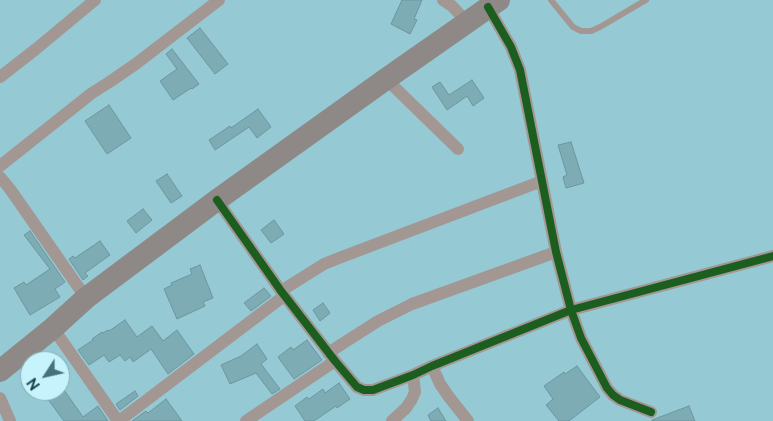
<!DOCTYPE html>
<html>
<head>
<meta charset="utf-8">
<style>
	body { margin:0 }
	#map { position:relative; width:773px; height:421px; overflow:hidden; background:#95c9d4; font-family:Raleway,sans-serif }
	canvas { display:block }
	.north { position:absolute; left:20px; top:351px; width:50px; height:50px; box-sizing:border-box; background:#c7f3fd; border:1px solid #82acb5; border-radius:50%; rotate:235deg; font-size:14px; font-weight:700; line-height:20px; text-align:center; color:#1a424a }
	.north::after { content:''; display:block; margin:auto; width:18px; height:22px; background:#45717a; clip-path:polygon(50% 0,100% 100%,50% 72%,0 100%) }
</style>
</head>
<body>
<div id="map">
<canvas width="773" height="421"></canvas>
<div class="north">N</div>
</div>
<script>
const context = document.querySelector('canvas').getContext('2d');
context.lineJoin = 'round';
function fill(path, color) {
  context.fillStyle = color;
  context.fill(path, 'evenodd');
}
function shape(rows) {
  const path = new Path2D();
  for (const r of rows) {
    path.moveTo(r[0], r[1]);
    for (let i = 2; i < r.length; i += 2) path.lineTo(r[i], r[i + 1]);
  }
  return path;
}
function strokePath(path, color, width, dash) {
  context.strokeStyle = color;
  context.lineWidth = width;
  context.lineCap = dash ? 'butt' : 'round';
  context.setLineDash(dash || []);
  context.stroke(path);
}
const building = shape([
	[402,0,422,0,414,19,417,20,410,34,391,24,402,0],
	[200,28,228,64,215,74,187,38,200,28],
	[172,49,199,84,192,89,191,88,173,100,160,81,177,69,166,54,172,49],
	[472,80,484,98,473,106,467,96,447,110,432,87,440,82,449,95,472,80],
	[109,105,131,138,107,154,85,121,109,105],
	[258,109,271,127,257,138,249,127,215,150,209,140,230,126,231,128,258,109],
	[571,142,584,183,566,188,563,177,567,175,558,145,571,142],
	[167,174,182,196,171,203,156,181,167,174],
	[143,209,152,220,136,233,127,221,143,209],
	[274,220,284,234,271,243,261,230,274,220],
	[30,231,65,282,55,289,60,297,30,315,14,288,24,282,26,285,50,269,24,235,30,231],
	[100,241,110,255,85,273,88,276,83,280,69,259,73,256,75,258,100,241],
	[200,265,213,298,203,302,205,306,177,319,164,289,172,285,171,283,192,274,190,269,200,265],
	[264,288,271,296,251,311,244,303,264,288],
	[323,303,330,313,320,321,313,310,323,303],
	[125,320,137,337,152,326,163,341,177,330,194,354,168,374,151,349,133,362,130,357,125,361,120,355,109,362,104,355,89,365,78,350,93,340,92,339,102,332,103,333,108,330,109,331,125,320],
	[307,340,322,360,294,379,278,357,291,347,293,350,307,340],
	[257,344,267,359,261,364,280,389,272,394,256,373,230,384,221,365,241,356,257,344],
	[577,366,600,397,569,421,559,421,546,405,553,399,544,386,564,372,565,374,577,366],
	[339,383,350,399,337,408,336,406,314,421,305,421,295,406,307,397,309,399,323,389,325,393,339,383],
	[62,387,83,417,98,406,108,421,64,421,47,398,56,391,60,391,60,388,62,387],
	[135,391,138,396,120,410,116,404,135,391],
	[166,399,182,421,132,421,146,411,148,413,166,399],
	[689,406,695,421,652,421,652,420,689,406],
	[438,408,446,421,431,421,428,415,438,408]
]);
fill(building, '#7eacb5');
strokePath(building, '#6b969f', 1);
strokePath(shape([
	[551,0,573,27,581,31,591,31,600,27,646,0]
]), '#a39794', 6);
strokePath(shape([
	[443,0,452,6,467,22],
	[488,7,511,47,520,70,556,252,571,310,581,338,607,388,613,395,620,400,651,412],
	[0,77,36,49,95,0],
	[386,79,458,149],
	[0,166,92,93,111,81,137,63,219,0],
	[0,177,10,189,86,298],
	[217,200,281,291,335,361,357,387,364,390,373,390,413,375,432,366,571,310,773,256],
	[281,291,324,264,339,258,542,181],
	[53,328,118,421],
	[328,353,378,321,412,304,556,252],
	[432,366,440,384,449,397,468,421],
	[0,398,10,421],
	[119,421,284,296],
	[246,421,335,361],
	[392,421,406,408,412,399,415,392,413,375]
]), '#a39794', 12);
strokePath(shape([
	[0,371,53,328,86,298,217,200,386,79,499,0]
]), '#8e8886', 22);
strokePath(shape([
	[488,7,511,47,520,70,556,252,571,310,581,338,607,388,613,395,620,400,651,412],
	[217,200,281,291,335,361,357,387,364,390,373,390,413,375,432,366,571,310,773,256]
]), '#1b5e20', 8);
</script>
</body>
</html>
